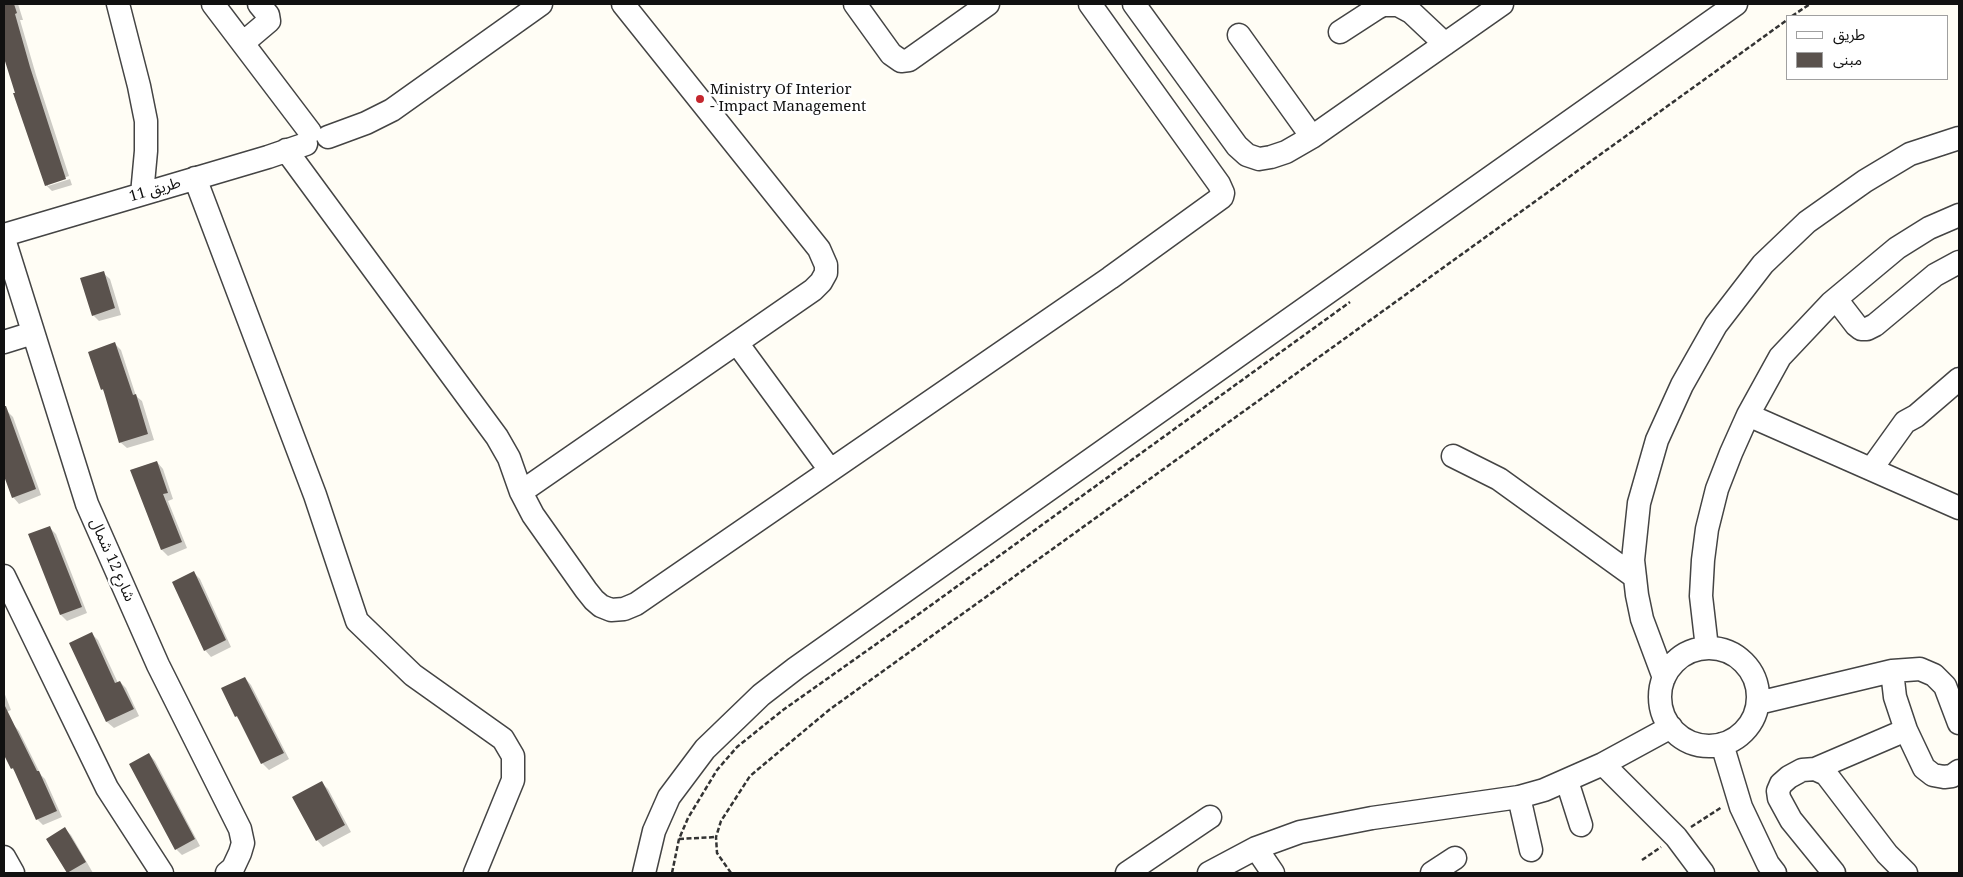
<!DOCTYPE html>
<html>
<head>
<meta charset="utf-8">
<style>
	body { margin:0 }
	#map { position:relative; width:1963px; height:877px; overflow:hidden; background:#fffdf5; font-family:"Noto Serif","Noto Sans Arabic",serif }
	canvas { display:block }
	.frame { position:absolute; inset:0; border:5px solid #111; pointer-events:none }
	.legend { position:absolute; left:1786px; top:15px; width:162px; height:65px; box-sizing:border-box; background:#fff; border:1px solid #a0a0a0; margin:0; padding:6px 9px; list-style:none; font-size:15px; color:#111 }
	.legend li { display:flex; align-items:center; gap:10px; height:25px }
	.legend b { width:25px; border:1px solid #a0a0a0 }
</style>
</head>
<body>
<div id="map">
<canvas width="1963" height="877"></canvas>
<div class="frame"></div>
<ul class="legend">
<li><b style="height:6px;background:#fff"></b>طريق</li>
<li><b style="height:14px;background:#5a524d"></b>مبنى</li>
</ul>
</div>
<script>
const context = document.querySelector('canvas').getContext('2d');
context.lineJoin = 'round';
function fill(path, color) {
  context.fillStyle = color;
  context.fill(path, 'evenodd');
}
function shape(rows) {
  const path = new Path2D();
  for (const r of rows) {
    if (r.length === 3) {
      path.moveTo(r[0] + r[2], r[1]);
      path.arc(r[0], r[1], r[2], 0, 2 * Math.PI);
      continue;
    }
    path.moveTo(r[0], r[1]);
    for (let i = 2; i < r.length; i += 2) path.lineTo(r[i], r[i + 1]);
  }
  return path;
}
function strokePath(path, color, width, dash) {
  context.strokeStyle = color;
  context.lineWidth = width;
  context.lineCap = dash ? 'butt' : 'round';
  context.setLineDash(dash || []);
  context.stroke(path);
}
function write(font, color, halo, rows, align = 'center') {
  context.font = font + ' "Noto Serif","Noto Sans Arabic",serif';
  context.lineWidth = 5;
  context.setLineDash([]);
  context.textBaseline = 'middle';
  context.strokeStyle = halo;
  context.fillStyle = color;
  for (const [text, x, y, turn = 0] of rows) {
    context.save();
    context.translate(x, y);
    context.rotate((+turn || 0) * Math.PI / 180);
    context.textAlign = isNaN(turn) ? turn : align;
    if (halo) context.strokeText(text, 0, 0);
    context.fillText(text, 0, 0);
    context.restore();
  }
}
fill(shape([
	[4,4,18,4,23,20,20,20,36,75,69,176,48,183,48,186,70,179,72,185,52,191,46,185,27,132,4,54],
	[103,273,110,279,121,315,99,321,93,315],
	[115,344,121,350,136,396,142,401,154,440,127,448,120,442,105,393,102,389],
	[7,411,13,417,41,495,19,504,13,497,4,469,4,412],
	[157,462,163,469,173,499,168,501,187,548,168,556,162,550,132,471],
	[50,528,56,534,87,613,67,621,61,615],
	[194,573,200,579,231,647,211,657,205,650],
	[92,634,98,640,118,683,120,682,126,688,139,716,114,728,107,722,71,643],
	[245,678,251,685,289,759,269,770,262,763,241,722,236,716],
	[4,692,11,710,4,713],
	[13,724,19,731,41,775,45,779,62,817,43,825,37,819,16,773,12,768,4,752,4,729],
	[149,754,155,761,200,846,182,855,176,849],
	[321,782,328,789,351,832,323,847,317,840],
	[65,829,71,835,93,873,69,873,48,839]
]), '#0003');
fill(shape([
	[4,4,14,4,17,13,15,14,30,67,66,179,45,186,13,93,15,93,4,58],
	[104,271,115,308,92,316,80,278],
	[115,342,133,395,136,394,148,434,119,443,103,389,101,390,88,352],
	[4,406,6,406,36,489,12,498,4,476],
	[157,461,168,493,163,494,182,542,161,550,130,470],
	[50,526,82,607,60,615,28,534],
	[194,571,226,640,204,651,172,582],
	[92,632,115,683,120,681,134,709,106,722,69,643],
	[245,677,284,753,261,764,237,716,235,717,221,688],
	[4,704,37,771,39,771,57,811,36,820,13,768,11,769,4,755],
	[149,753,195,839,175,850,129,764],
	[322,781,345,825,316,841,292,797],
	[65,827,86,862,67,873,46,839]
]), '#5a524d');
const minor = shape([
	[118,4,139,86,146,121,146,151,142,194],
	[213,4,310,132],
	[855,4,891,54,901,61,909,60,988,4],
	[1134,4,1237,146,1247,155,1259,159,1271,157,1286,152,1312,137,1502,4],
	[1340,32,1377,8,1383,5,1398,5,1411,12,1445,44],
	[1239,35,1312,137],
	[243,43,269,21,268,15,259,4],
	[328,137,366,123,392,110,541,4],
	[286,150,497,437,509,458,521,492,533,515,586,590,594,600,601,606,611,610,624,609,636,604,1110,278,1222,197,1223,193,1219,184,1090,4],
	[195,178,315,495,357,621,413,675,503,739,513,756,513,780,475,873],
	[4,235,268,157,306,144],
	[4,239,87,504,158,665,240,829,243,843,240,853,233,868,227,873],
	[1836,299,1856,325,1861,329,1867,329,1875,325,1935,275,1959,262],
	[4,342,33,333],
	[737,343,830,470],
	[1748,415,1959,508],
	[1453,456,1499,479,1635,577],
	[1872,468,1905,422,1916,416,1959,379],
	[521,492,813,290,821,282,826,273,826,265,819,249,623,4],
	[4,576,107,788,162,873],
	[1707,648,1701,596,1703,560,1707,529,1717,489,1731,453,1748,415,1780,357,1831,303,1897,248,1929,228,1959,215],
	[1709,697,49],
	[1892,671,1895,697,1906,730,1924,768,1933,775,1944,777,1952,776,1959,771],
	[1664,678,1642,619,1637,595,1633,560,1639,503,1657,440,1682,385,1716,325,1763,264,1807,222,1865,181,1910,154,1959,138],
	[1758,703,1892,671,1920,669,1934,675,1945,686,1959,723],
	[1722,744,1741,807,1768,864,1775,873],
	[1603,764,1676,837,1703,873],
	[1815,769,1906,730],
	[1567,781,1581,825],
	[1519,797,1531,850],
	[1256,848,1273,873],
	[4,857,13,873],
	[644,873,654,831,669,797,705,749,761,695,796,668,1736,4],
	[1127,873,1210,817],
	[1209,873,1256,848,1300,832,1372,818,1519,797,1544,790,1603,764,1671,727],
	[1432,873,1455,858],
	[1834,873,1791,820,1779,798,1778,791,1781,784,1789,777,1802,770,1815,769,1826,774,1887,854,1906,873]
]);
strokePath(minor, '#444', 25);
strokePath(shape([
	[1792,16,1810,4],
	[1691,827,1722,807],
	[679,839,716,837],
	[1642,860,1661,847],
	[672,873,679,839,688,818,717,770,737,747,783,710,923,611,1350,302],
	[731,873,717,853,716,837,721,821,750,776,829,710,1787,20]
]), '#333', 2.5, [5, 2.5]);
strokePath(minor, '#fff', 22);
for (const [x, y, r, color] of [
	[700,99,5,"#c4262e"]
]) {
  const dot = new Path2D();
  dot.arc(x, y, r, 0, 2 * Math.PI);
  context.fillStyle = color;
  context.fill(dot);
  strokePath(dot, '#fff', 2);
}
write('15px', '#111', '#fff', [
	["Ministry Of Interior",710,90],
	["- Impact Management",710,107]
], 'left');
write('15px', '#111', '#fff', [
	["طريق 11",155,190,-16],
	["شارع 12 شمال",112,560,66]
]);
</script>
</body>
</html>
